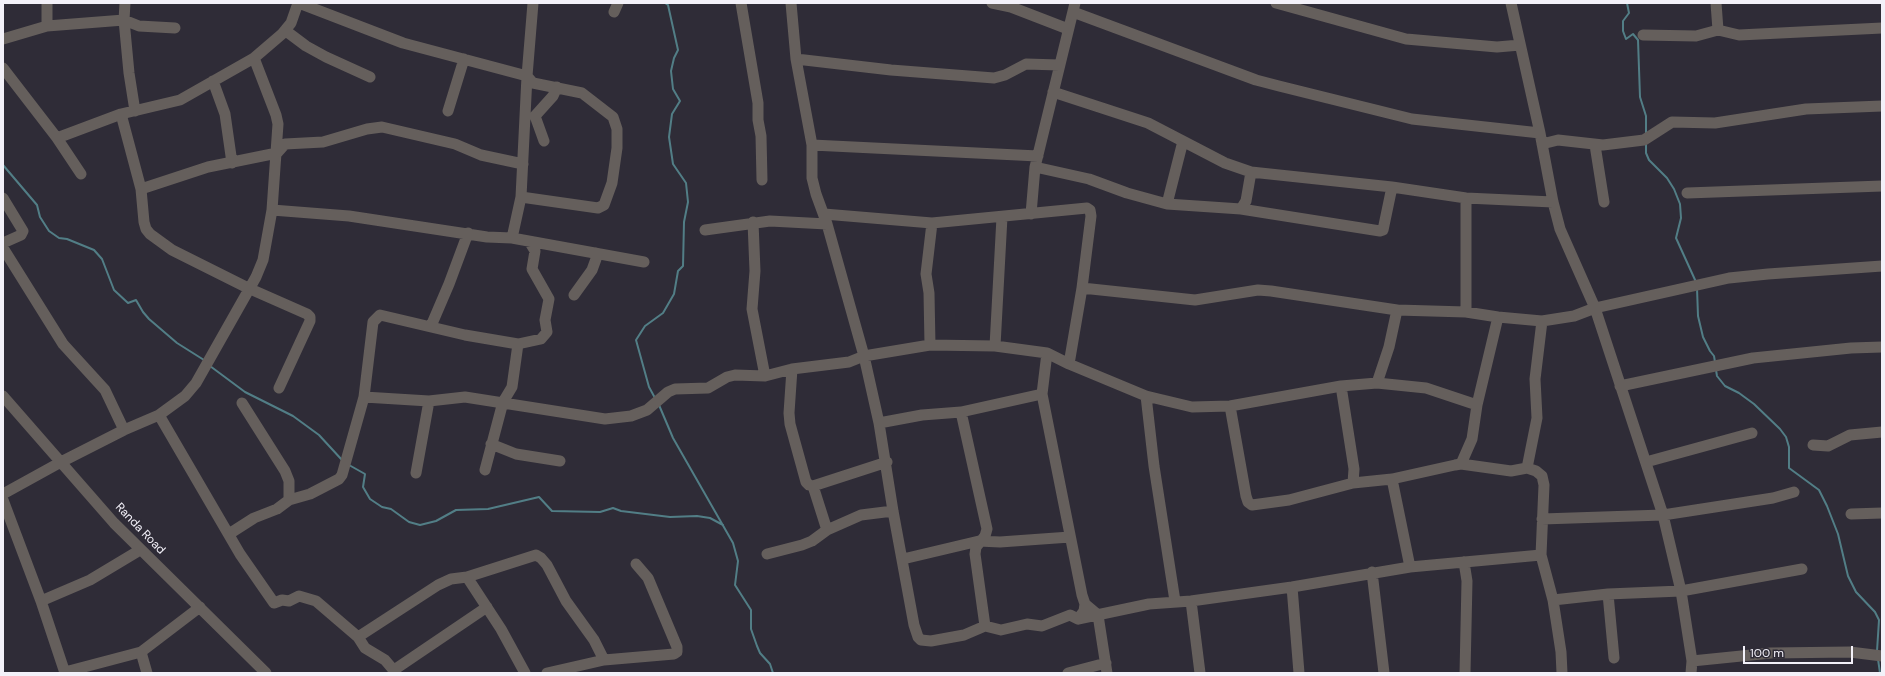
<!DOCTYPE html>
<html>
<head>
<meta charset="utf-8">
<style>
	body { margin:0 }
	#map { position:relative; width:1885px; height:676px; overflow:hidden; background:#2f2c37; font-family:"DM Sans",sans-serif }
	canvas { display:block }
	.frame { position:absolute; inset:0; border:4px solid #f3f1f9; pointer-events:none }
	.scale { position:absolute; left:1743px; top:646px; width:110px; height:18px; box-sizing:border-box; border:2px solid #f3f1f9; border-top:0; padding-left:5px; font-size:12px; line-height:14px; white-space:nowrap; color:#f3f1f9; -webkit-text-stroke:3px #2f2c37; paint-order:stroke }
</style>
</head>
<body>
<div id="map">
<canvas width="1885" height="676"></canvas>
<div class="frame"></div>
<div class="scale">100 m</div>
</div>
<script>
const ctx = document.querySelector('canvas').getContext('2d');
ctx.lineJoin = 'round';
function shape(rows) {
  const path = new Path2D();
  for (const r of rows) {
    path.moveTo(r[0], r[1]);
    for (let i = 2; i < r.length; i += 2) path.lineTo(r[i], r[i + 1]);
  }
  return path;
}
function trace(path, color, width, dash) {
  ctx.strokeStyle = color;
  ctx.lineWidth = width;
  ctx.lineCap = dash ? 'butt' : 'round';
  ctx.setLineDash(dash || []);
  ctx.stroke(path);
}
function drawText(font, color, halo, rows, align = 'center') {
  ctx.font = font + ' "DM Sans",sans-serif';
  ctx.lineWidth = 3;
  ctx.setLineDash([]);
  ctx.textBaseline = 'middle';
  ctx.strokeStyle = halo;
  ctx.fillStyle = color;
  for (const [text, x, y, turn = 0] of rows) {
    ctx.save();
    ctx.translate(x, y);
    ctx.rotate((+turn || 0) * Math.PI / 180);
    ctx.textAlign = isNaN(turn) ? turn : align;
    if (halo) ctx.strokeText(text, 0, 0);
    ctx.fillText(text, 0, 0);
    ctx.restore();
  }
}
trace(shape([
	[1627,3,1629,13,1623,21,1623,31,1626,39,1633,34,1638,40,1640,97,1646,116,1646,135],
	[1646,143,1646,153,1649,160,1667,178,1674,189,1680,204,1681,218,1676,238,1696,282],
	[3,165,37,205,40,217,49,231,59,238,67,239,94,250,102,259,114,290,128,303,136,300,143,312,149,319,177,343,204,360],
	[1697,288,1698,316,1703,337,1710,351,1714,356,1715,362],
	[210,366,245,392,293,416,319,435,342,460],
	[1716,370,1717,376,1725,386,1739,393,1754,404,1780,429,1786,437,1789,447,1789,468,1819,490,1827,506,1838,534,1848,576,1856,592,1875,612,1879,620,1877,651],
	[655,398,649,387,636,340,645,326,663,313,674,294,678,271,683,266,684,222,688,202,686,183,673,164,669,137,672,114,680,101,673,89,671,71,674,58,678,50,668,5,665,3],
	[659,405,673,438,733,543,738,561,735,585,751,610,751,629,757,646,760,653,770,664,773,673],
	[349,465,365,474,363,487,370,499,382,507,391,509,409,522,420,525,436,521,456,510,488,509,539,497,552,511,600,512,613,508,621,511,670,517,697,516,710,518,723,525],
	[1878,659,1880,673]
]), '#527e86', 2);
trace(shape([
	[125,3,124,20,129,73,135,111],
	[299,3,403,43,527,76,533,83,582,93,613,117,617,129,617,148,612,183,604,205,598,208,521,197],
	[741,3,758,103,758,120,761,136,762,180],
	[791,3,796,59,812,145,812,178,816,194,827,224,864,356,879,423,893,511,914,625,918,637,921,640,931,641,964,635,985,626,1001,630,1027,624,1042,626,1070,615,1078,619,1084,611,1085,604],
	[992,3,1011,7,1068,29],
	[1276,3,1406,39,1497,47,1520,45],
	[1511,3,1540,133,1553,202,1560,229,1595,308,1663,515,1681,591,1692,661,1691,673],
	[1716,3,1718,30],
	[614,12,618,3],
	[1073,12,1256,80,1279,86,1412,119,1540,133],
	[47,26,47,3],
	[286,31,306,46,326,57,370,77],
	[1643,35,1696,36,1718,30,1739,35,1882,28],
	[3,39,47,26,124,20,139,26,175,28],
	[796,59,891,70,994,78,1005,75,1026,64,1059,65],
	[3,68,57,138,81,174],
	[213,81,225,114,232,163],
	[1053,92,1148,123,1225,163,1251,172,1392,187,1466,198,1553,202],
	[448,111,464,59],
	[121,114,141,189,144,222,146,229,150,234,172,250,248,288,307,314,310,317,310,321,279,388],
	[57,138,121,114,180,100,254,58,282,34,291,23,298,3],
	[544,141,535,116,553,96,557,87],
	[1542,144,1558,140,1603,145,1644,140,1672,122,1715,123,1806,109,1882,106],
	[812,145,1038,156],
	[1595,145,1604,202],
	[1035,167,1089,179,1127,193,1167,204,1241,209,1380,231,1383,230,1392,187],
	[141,189,208,167,277,153,285,144,323,142,367,129,382,127,455,144,481,155,523,164],
	[1687,193,1882,186],
	[3,198,23,231,21,235,3,243],
	[1167,204,1183,141],
	[1241,209,1246,201,1251,172],
	[272,210,349,216,487,237,512,238,644,262],
	[824,214,932,223,1087,208,1090,210,1091,216,1082,288,1069,364],
	[1031,214,1035,167,1075,3],
	[753,222,755,271,752,309,765,376],
	[705,230,770,221,827,224],
	[512,238,521,197,527,76,533,3],
	[3,248,63,344,105,390,124,430],
	[1082,288,1195,300,1258,290,1271,291,1397,310,1466,312,1498,317,1542,321,1574,316,1595,308,1729,278,1768,274,1882,266],
	[574,295,592,270,596,259,596,253],
	[1466,312,1466,198],
	[1542,321,1535,379,1537,418,1527,468,1536,471,1542,476,1544,485,1541,555,1553,600,1561,652,1562,673],
	[431,326,449,284,468,233],
	[518,344,541,339,547,332,545,320,549,299,532,269,535,251,529,241],
	[930,345,929,293,926,274,932,223],
	[995,346,1002,217],
	[1047,353,1042,394,1082,595,1085,604,1098,615,1107,673],
	[792,369,789,413,790,424,806,482,809,485,813,486,887,462],
	[1377,383,1389,347,1397,310],
	[1341,386,1354,469,1353,483],
	[1620,386,1753,358,1851,348,1882,347],
	[3,396,114,523,266,673],
	[1146,396,1154,466,1175,601],
	[364,397,429,401,465,397,605,419,631,416,647,410,668,392,675,389,708,388,727,377,735,375,765,376,792,369,849,362,864,356,930,345,995,346,1047,353,1069,364,1146,396,1192,407,1230,406,1341,386,1377,383,1426,388,1477,405],
	[242,403,285,471,289,481,289,500],
	[1230,406,1246,496,1248,502,1252,505,1289,500,1353,483,1392,479,1455,465,1461,464,1511,471,1527,468],
	[159,415,240,554,274,603,282,600,289,601,299,596,316,601,358,637],
	[879,423,922,415,961,412],
	[491,444,516,454,560,461],
	[1813,445,1828,446,1850,435,1882,432],
	[1646,462,1752,433],
	[1461,464,1472,439,1477,405,1498,317],
	[416,473,429,401],
	[1392,479,1410,567],
	[813,486,827,530],
	[3,494,61,462,124,430,159,415,185,396,196,383,256,277,263,260,272,210,278,124,276,115,254,58],
	[3,500,41,601,65,673],
	[1851,514,1882,513],
	[1542,519,1663,515,1773,498,1794,492],
	[229,534,254,518,277,509,289,500,310,494,339,479,342,475,364,397,373,322,380,315,465,335,518,344,512,387,503,402,485,470],
	[767,554,802,545,812,541,827,530,861,515,893,511],
	[903,559,979,541,1000,542,1070,537],
	[1464,562,1467,581,1465,673],
	[1372,572,1384,673],
	[467,577,501,629,525,673],
	[1292,587,1299,673],
	[1608,594,1614,658],
	[1553,600,1608,594,1681,591,1802,569],
	[41,601,90,580,140,550],
	[1191,601,1200,673],
	[1078,619,1149,604,1191,601,1292,587,1410,567,1541,555],
	[985,626,975,554,976,547,985,536,987,529,961,412,1042,394],
	[141,652,147,673],
	[1692,661,1771,653,1850,652,1882,656],
	[394,670,487,607],
	[65,672,141,652,200,607],
	[396,673,385,660,365,648,358,637,438,585,451,579,467,577,536,555,541,558,547,565,566,601,594,640,604,660],
	[547,673,604,660,674,654,677,652,677,647,648,578,636,564],
	[1068,673,1106,663]
]), '#655f5c', 11);
drawText('12px', '#f3f1f9', '#2f2c37', [
	["Randa Road",140,529,46]
]);
</script>
</body>
</html>
